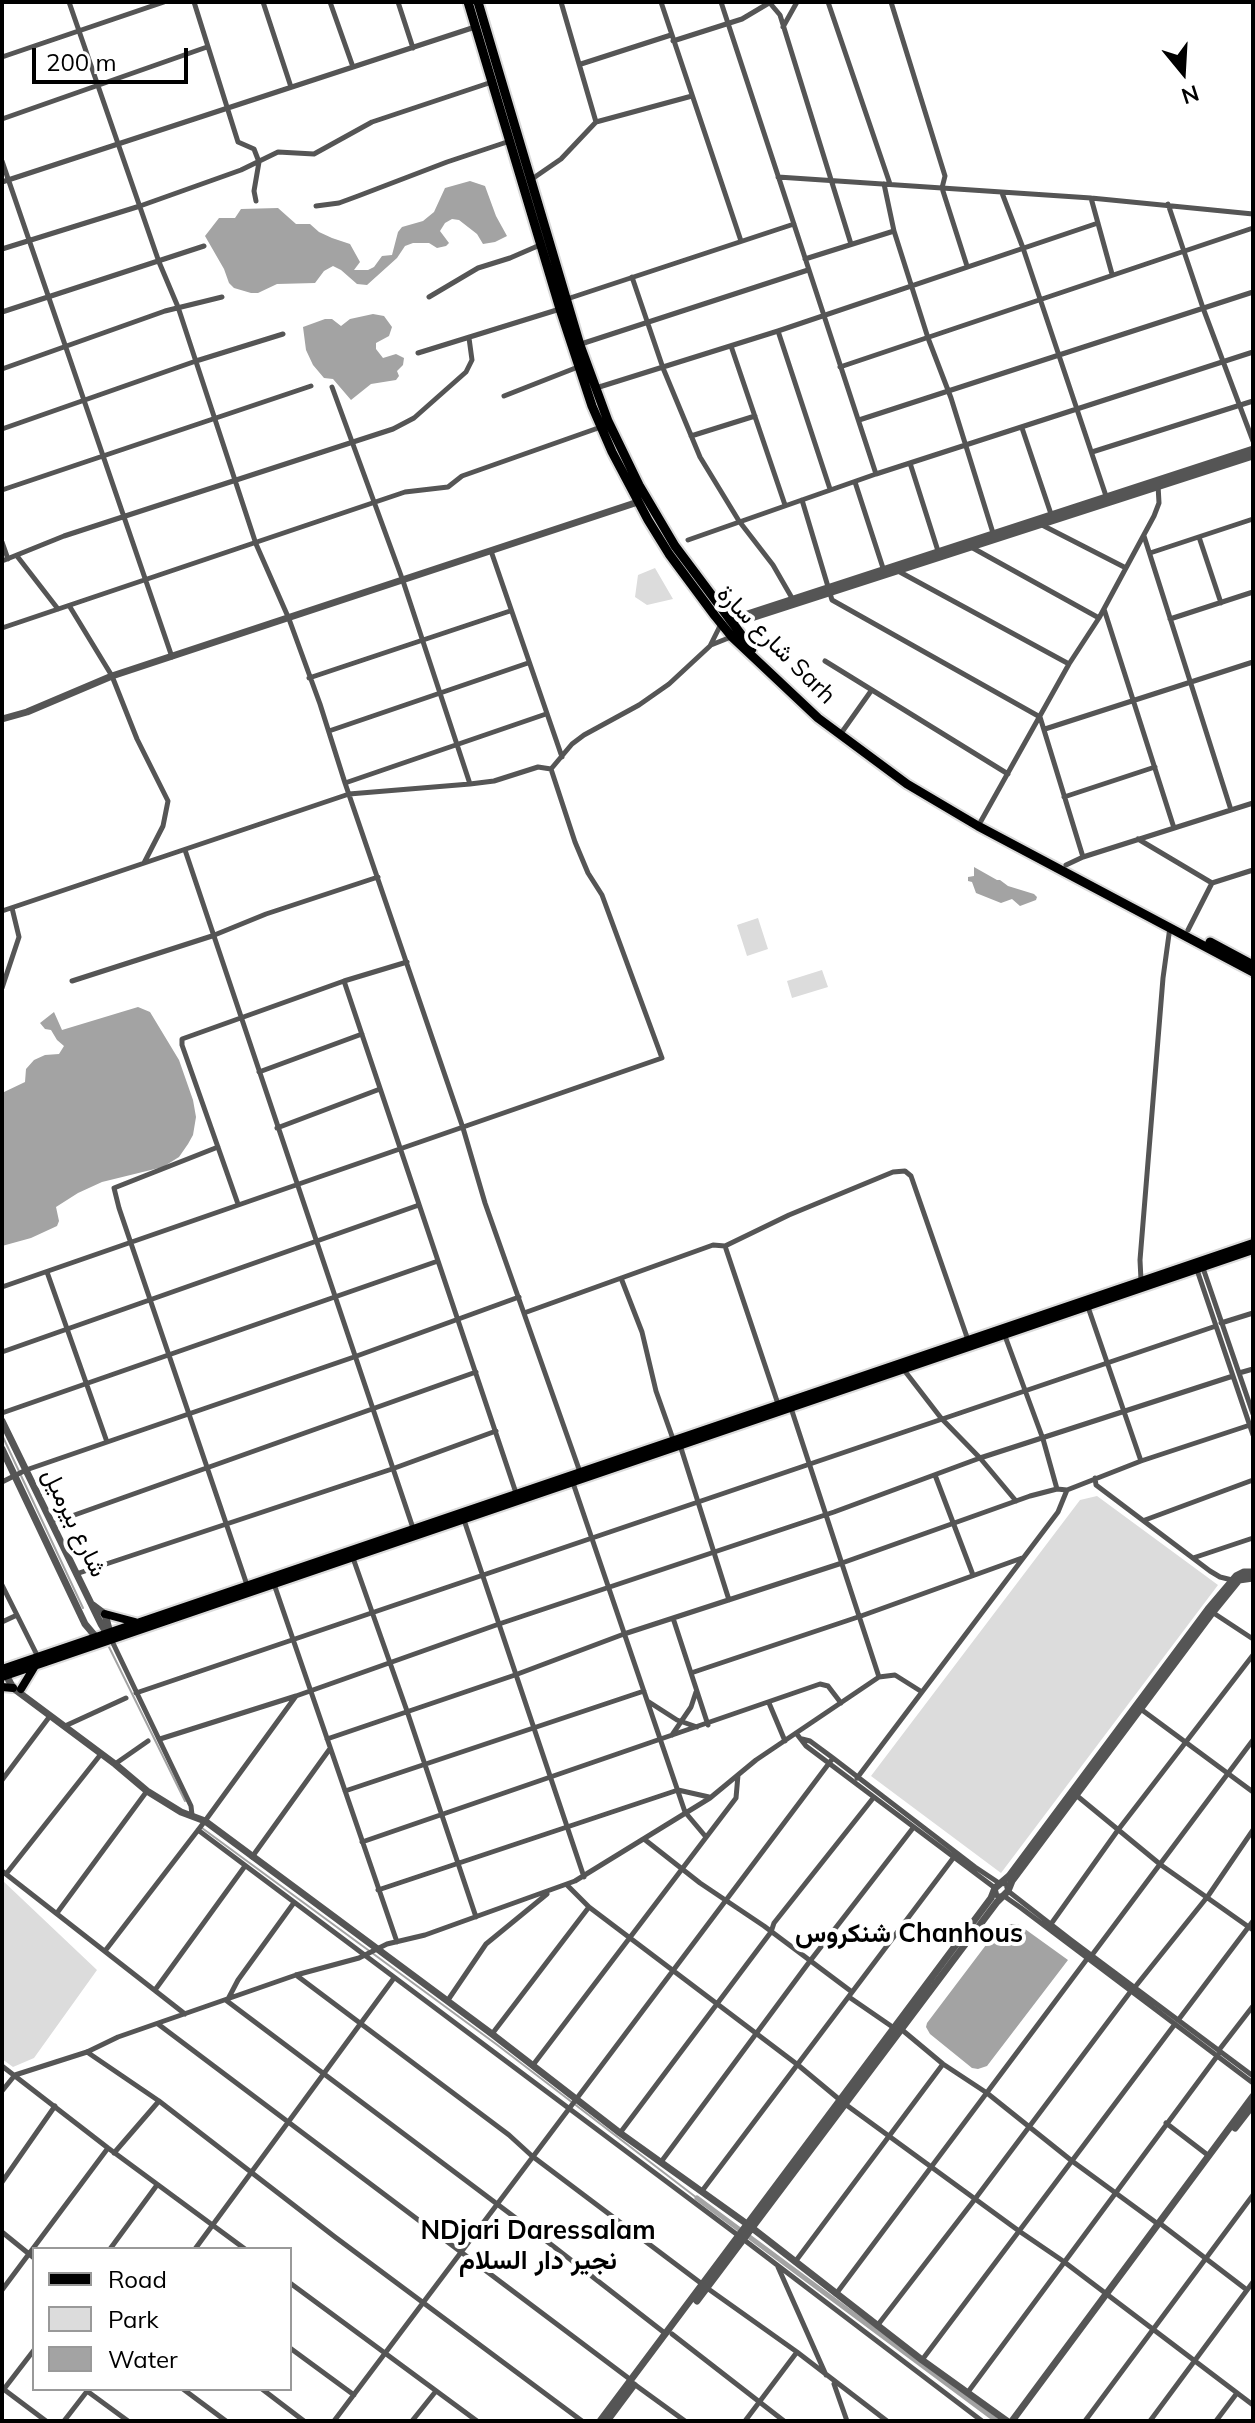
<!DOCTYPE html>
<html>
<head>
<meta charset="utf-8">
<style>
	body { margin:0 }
	#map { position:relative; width:1255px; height:2423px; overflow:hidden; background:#fff; font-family:Mulish,sans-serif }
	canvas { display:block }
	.frame { position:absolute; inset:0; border:4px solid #000; pointer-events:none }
	.legend { position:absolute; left:32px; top:2247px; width:260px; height:144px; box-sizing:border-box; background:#fff; border:2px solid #999; margin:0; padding:10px 14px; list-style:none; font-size:24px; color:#000 }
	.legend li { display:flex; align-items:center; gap:16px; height:40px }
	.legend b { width:40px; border:2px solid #999 }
	.north { position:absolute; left:1143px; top:32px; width:80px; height:80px; -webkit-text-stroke:6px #fff; paint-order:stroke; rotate:162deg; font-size:22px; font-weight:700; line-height:32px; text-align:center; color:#000 }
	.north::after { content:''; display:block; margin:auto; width:28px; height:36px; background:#000; clip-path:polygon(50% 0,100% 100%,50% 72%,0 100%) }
	.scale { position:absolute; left:32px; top:48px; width:156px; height:36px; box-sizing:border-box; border:4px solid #000; border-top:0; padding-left:10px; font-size:24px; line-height:28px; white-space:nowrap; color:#000; -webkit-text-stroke:6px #fff; paint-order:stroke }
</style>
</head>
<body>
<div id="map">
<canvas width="1255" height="2423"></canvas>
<div class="frame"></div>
<ul class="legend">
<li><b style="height:10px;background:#000"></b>Road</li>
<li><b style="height:22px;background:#dcdcdc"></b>Park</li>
<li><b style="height:22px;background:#a3a3a3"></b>Water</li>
</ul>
<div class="north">N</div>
<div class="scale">200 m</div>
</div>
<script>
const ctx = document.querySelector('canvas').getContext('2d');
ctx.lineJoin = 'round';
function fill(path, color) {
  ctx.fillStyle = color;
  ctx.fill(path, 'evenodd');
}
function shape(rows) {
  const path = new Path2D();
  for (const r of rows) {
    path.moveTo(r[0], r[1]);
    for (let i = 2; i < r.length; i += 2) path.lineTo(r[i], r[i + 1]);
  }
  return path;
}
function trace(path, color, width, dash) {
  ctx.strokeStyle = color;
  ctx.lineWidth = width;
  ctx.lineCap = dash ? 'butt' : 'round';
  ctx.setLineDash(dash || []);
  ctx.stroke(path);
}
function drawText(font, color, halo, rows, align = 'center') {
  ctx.font = font + ' Mulish,Vazirmatn,sans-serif';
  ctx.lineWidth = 8;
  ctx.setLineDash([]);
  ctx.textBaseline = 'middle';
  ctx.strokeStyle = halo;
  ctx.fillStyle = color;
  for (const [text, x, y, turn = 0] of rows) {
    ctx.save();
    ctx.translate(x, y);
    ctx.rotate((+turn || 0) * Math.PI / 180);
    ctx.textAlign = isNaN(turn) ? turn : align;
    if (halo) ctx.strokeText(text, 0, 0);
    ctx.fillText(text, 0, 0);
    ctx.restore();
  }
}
fill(shape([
	[655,568,673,599,647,605,635,597,638,575],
	[758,918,768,949,747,956,737,925],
	[822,970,828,987,792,998,787,981],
	[1097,1496,1218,1585,1001,1873,871,1776,1080,1500],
	[2,1880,97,1970,34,2058,13,2067,2,2059]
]), '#dcdcdc');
fill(shape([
	[470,181,485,186,496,216,507,236,495,242,483,244,477,234,459,220,452,219,445,223,440,231,449,243,446,246,437,248,429,243,413,243,405,246,397,258,367,285,357,284,341,270,333,266,324,271,315,283,277,284,258,293,251,293,234,288,229,283,224,269,205,236,219,218,235,218,241,209,278,208,296,224,310,224,319,232,332,238,350,244,360,262,354,270,368,270,374,267,382,256,392,255,398,232,402,227,423,221,434,212,445,188],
	[373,314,384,316,392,327,389,336,376,343,376,349,383,358,396,354,404,358,403,365,397,371,399,376,396,380,371,384,351,400,333,379,324,378,313,365,306,350,303,327,325,319,332,319,341,326,350,319],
	[974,867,997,880,1000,880,1008,886,1034,894,1037,897,1036,900,1020,906,1012,899,1001,903,976,893,972,882,968,881,968,877,974,876],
	[138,1007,150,1012,179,1060,193,1100,196,1117,193,1135,188,1144,179,1157,163,1167,102,1182,78,1193,56,1207,59,1221,57,1226,31,1238,2,1246,2,1093,25,1082,26,1069,34,1060,45,1055,59,1054,64,1046,57,1040,51,1030,45,1029,40,1023,54,1012,62,1030],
	[1008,1924,1018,1924,1068,1960,987,2066,978,2069,972,2068,930,2034,926,2027,927,2023,995,1933]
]), '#a3a3a3');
trace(shape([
	[2,1435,83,1608],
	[108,1645,185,1801],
	[202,1828,496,2044,697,2198]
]), '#a3a3a3', 2);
trace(shape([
	[697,2198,997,2421]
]), '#a3a3a3', 5);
const primary = shape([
	[105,1614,135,1622],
	[2,1669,1253,1243],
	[2,1677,1253,1250],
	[2,1687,13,1688],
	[21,1689,35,1666]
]);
const trunk = shape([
	[468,2,560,309,592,406,612,452,648,520,669,554,715,616,732,637,818,718,907,784,978,826,1253,972],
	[478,2,580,345,608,421,639,485,675,546,752,649],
	[1210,942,1253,965]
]);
trace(primary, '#dbdbdb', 12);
trace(trunk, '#dbdbdb', 13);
trace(shape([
	[69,2,159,262,178,307,256,544,289,619,320,704,345,783,463,1128,485,1203,580,1472],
	[194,2,238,142,254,149,259,162,254,191,256,201],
	[263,2,291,87],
	[330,2,353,67],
	[398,2,413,48],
	[561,2,596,122],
	[661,2,741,241],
	[721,2,876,474],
	[769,2,780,15,851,244],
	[828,2,890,184],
	[891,2,945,176,942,188,967,266],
	[783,27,797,2],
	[673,41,742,19,769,3],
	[2,57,164,2],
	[581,64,671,35],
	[2,119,207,47],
	[2,161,172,657],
	[778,177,1091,198,1253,214],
	[532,179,561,159,596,122,692,96],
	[2,182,475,27],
	[884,184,894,231,928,338,951,398,993,533],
	[1002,193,1023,248,1106,496],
	[1091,198,1112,274],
	[1168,204,1203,308,1253,441],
	[316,206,339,203,358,196,447,162,510,141],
	[2,249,140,206,241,170,278,152,314,154,372,122,492,82],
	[805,259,894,231],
	[632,277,663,368,700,457,739,521,773,565,792,598],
	[429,297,478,268,510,258,540,245],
	[567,299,794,224],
	[2,312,204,246],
	[778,331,830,489],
	[581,344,808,270],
	[731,346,785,505],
	[418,353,560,309],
	[840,367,1253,228],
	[2,369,165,311,222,297],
	[332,387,403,581,470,784],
	[596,388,778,331,1098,223],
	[504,396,578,367],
	[859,420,1253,292],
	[1022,428,1051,514],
	[2,429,196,361,283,334],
	[691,436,755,416],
	[1092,452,1253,401],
	[910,463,938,551],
	[855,482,883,568],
	[2,490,311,386],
	[802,500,832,600,1040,717,1083,857],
	[1042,525,1126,568],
	[1144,536,1231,810],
	[1199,537,1221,603],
	[688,540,876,474,1253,352],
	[2,542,8,559],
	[971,547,1099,618],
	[491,551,562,757],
	[1150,553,1253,519],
	[17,556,58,609],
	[2,561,64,536,393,429,414,418,466,372,472,360,469,338],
	[898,571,1069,664],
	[70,607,112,676,137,739,168,801,163,826,144,863],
	[1104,609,1174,828],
	[1170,619,1253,592],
	[2,628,405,492,448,487,462,476,601,427],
	[711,645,731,637],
	[825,661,1008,774],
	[309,678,510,611],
	[1045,729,1253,662],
	[329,731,528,663],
	[842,732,871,691],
	[345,783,546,714],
	[1064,797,1155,767],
	[981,821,1069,664,1099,618,1154,516,1159,503,1158,485],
	[1138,839,1212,883],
	[185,850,413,1528],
	[1066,865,1083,857,1253,803],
	[2,911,349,794,470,784,494,781,538,767,551,769,572,744,584,735,639,705,669,684,710,646,721,624],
	[1188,930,1212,883,1253,870],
	[72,981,212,936,266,914,378,877],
	[344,981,516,1493],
	[2,988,19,937,12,908],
	[259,1072,362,1034],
	[277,1128,380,1089],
	[218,1147,114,1188,119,1208,247,1585],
	[238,1204,182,1045,182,1039,344,981,407,962],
	[725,1246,778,1404],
	[1196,1267,1253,1435],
	[1203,1268,1253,1414],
	[47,1272,107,1442],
	[621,1278,642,1332,656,1391,673,1439],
	[1141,1280,1140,1260,1163,978,1170,927],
	[2,1287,662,1058,602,895,588,873,575,842,551,769],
	[1088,1307,1141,1461],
	[524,1313,713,1245,725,1246,789,1215,893,1172,905,1171,911,1176,968,1340],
	[1221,1323,1253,1313],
	[1005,1336,1043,1439,1057,1489],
	[2,1352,419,1205],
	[904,1370,941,1418,980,1458,1016,1501],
	[1239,1373,1253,1369],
	[791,1408,879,1677],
	[2,1413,438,1261],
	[680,1445,729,1600],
	[935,1475,973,1575],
	[1095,1478,1096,1485,1210,1571,1220,1577,1232,1580],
	[572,1480,685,1812,706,1837],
	[2,1482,26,1470,354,1357,519,1297],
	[464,1520,584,1877],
	[1145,1520,1253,1480],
	[52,1523,476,1372],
	[353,1558,407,1711,476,1917],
	[1193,1558,1253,1538],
	[76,1574,392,1469,496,1431],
	[274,1584,397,1942],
	[2,1585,38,1657],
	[1212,1612,1253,1639],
	[673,1618,708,1725],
	[2,1622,17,1615],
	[111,1639,191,1806,192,1815],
	[691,1673,861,1616,1022,1558],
	[136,1693,1216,1326],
	[649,1702,677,1720,697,1727],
	[769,1703,785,1741],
	[1138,1707,1253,1792],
	[65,1726,126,1698],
	[796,1733,806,1746,995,1888,997,1896,1004,1896,1021,1908,1253,2083],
	[672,1735,691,1707,696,1692],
	[160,1739,296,1696],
	[327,1739,515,1675,624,1634,842,1563,1030,1496,1057,1489,1067,1490],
	[802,1739,810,1741,833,1758,975,1867,999,1883,1006,1884,1008,1891,1071,1940,1253,2076],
	[115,1764,148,1741],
	[857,1778,1058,1512,1067,1490,1141,1461,1253,1424],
	[2,1780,50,1716],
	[345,1791,644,1691],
	[1076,1795,1161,1865,1253,1930],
	[198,1830,739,2236,982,2421],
	[644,1839,700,1883,764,1926,852,1992],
	[362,1842,820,1684,828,1686,841,1703],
	[252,1857,329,1750],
	[2,1871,185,2014],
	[6,1874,101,1754],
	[567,1885,589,1907,798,2065,840,2100],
	[378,1890,678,1790,709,1797],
	[293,1904,238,1980,227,2001,553,2246,666,2334],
	[57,1913,147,1791],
	[1051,1924,1118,1830,1253,1655],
	[105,1951,205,1821,296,1696,499,1624,834,1512,980,1458,1233,1376],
	[1092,1955,1253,1740],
	[296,1975,509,2135,532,2156,702,2284],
	[1135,1987,1208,1896,1253,1830],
	[155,1990,245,1866],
	[849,1997,894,2028],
	[448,2000,486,1944,547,1894],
	[1179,2019,1253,1921],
	[158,2024,631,2380],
	[901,2029,943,2064,987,2093,1072,2161,1158,2224],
	[492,2034,589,1907],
	[1219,2050,1253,2006],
	[87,2052,159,2101,335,2237,582,2421],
	[533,2065,736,1798,738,1775],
	[2,2066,108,2148,245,2249],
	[2,2091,15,2075,87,2052,118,2037,296,1975,359,1958,387,1944,425,1935,575,1881,710,1798,756,1760,879,1677,895,1675,922,1692],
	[845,2104,1019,2231,1063,2261,1253,2405],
	[1166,2123,1209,2156],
	[620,2133,771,1932,774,1923,874,1797],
	[114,2153,159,2101],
	[661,2162,810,1961,913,1828],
	[2,2182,55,2106],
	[702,2191,954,1857],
	[1162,2225,1247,2290],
	[2,2232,34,2258],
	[110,2249,157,2185],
	[195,2249,394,1978],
	[795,2262,943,2064],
	[778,2267,826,2375],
	[290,2283,477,2421],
	[707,2288,797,2352,887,2421],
	[2,2290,108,2148],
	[836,2294,1087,1959],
	[877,2326,975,2199,1131,1991],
	[672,2334,784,2421],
	[290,2348,354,2395],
	[922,2360,1175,2024],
	[634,2384,685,2421],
	[834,2384,847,2421],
	[2,2388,46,2421],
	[4,2389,34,2350],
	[183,2389,226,2421],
	[262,2389,304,2421],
	[87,2391,128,2421],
	[968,2392,1218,2055],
	[64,2421,88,2390],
	[334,2421,833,1758],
	[412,2421,436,2391],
	[745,2421,797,2352],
	[1085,2421,1253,2195],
	[1150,2421,1253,2282],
	[1216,2421,1237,2393]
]), '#555', 5);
trace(shape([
	[729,620,1253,449],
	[733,624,1253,456],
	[2,719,27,712,112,676,638,502],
	[2,1421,101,1624,110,1638],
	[2,1449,85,1624,96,1637],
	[93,1605,105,1614,111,1637],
	[5,1673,13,1688,115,1764,147,1791,181,1812,205,1821,492,2034,620,2133,747,2224,922,2360,1007,2421],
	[1235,2128,1253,2105],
	[697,2301,997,1902,1008,1891,1012,1881,1213,1612,1239,1580,1253,1578],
	[600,2421,991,1898,995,1888,1009,1876,1208,1609,1236,1576,1244,1572,1253,1572],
	[607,2421,634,2385],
	[1012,2421,1253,2096]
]), '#555', 7);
trace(primary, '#000', 8);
trace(trunk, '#000', 9);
drawText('24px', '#000', '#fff', [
	["شارع سارة Sarh",776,645,45],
	["شارع بيرميل",74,1523,64]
]);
drawText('bold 26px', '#000', '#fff', [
	["شنكروس Chanhous",909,1934],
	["NDjari Daressalam",538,2231],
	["نجير دار السلام",538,2261]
]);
</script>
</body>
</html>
